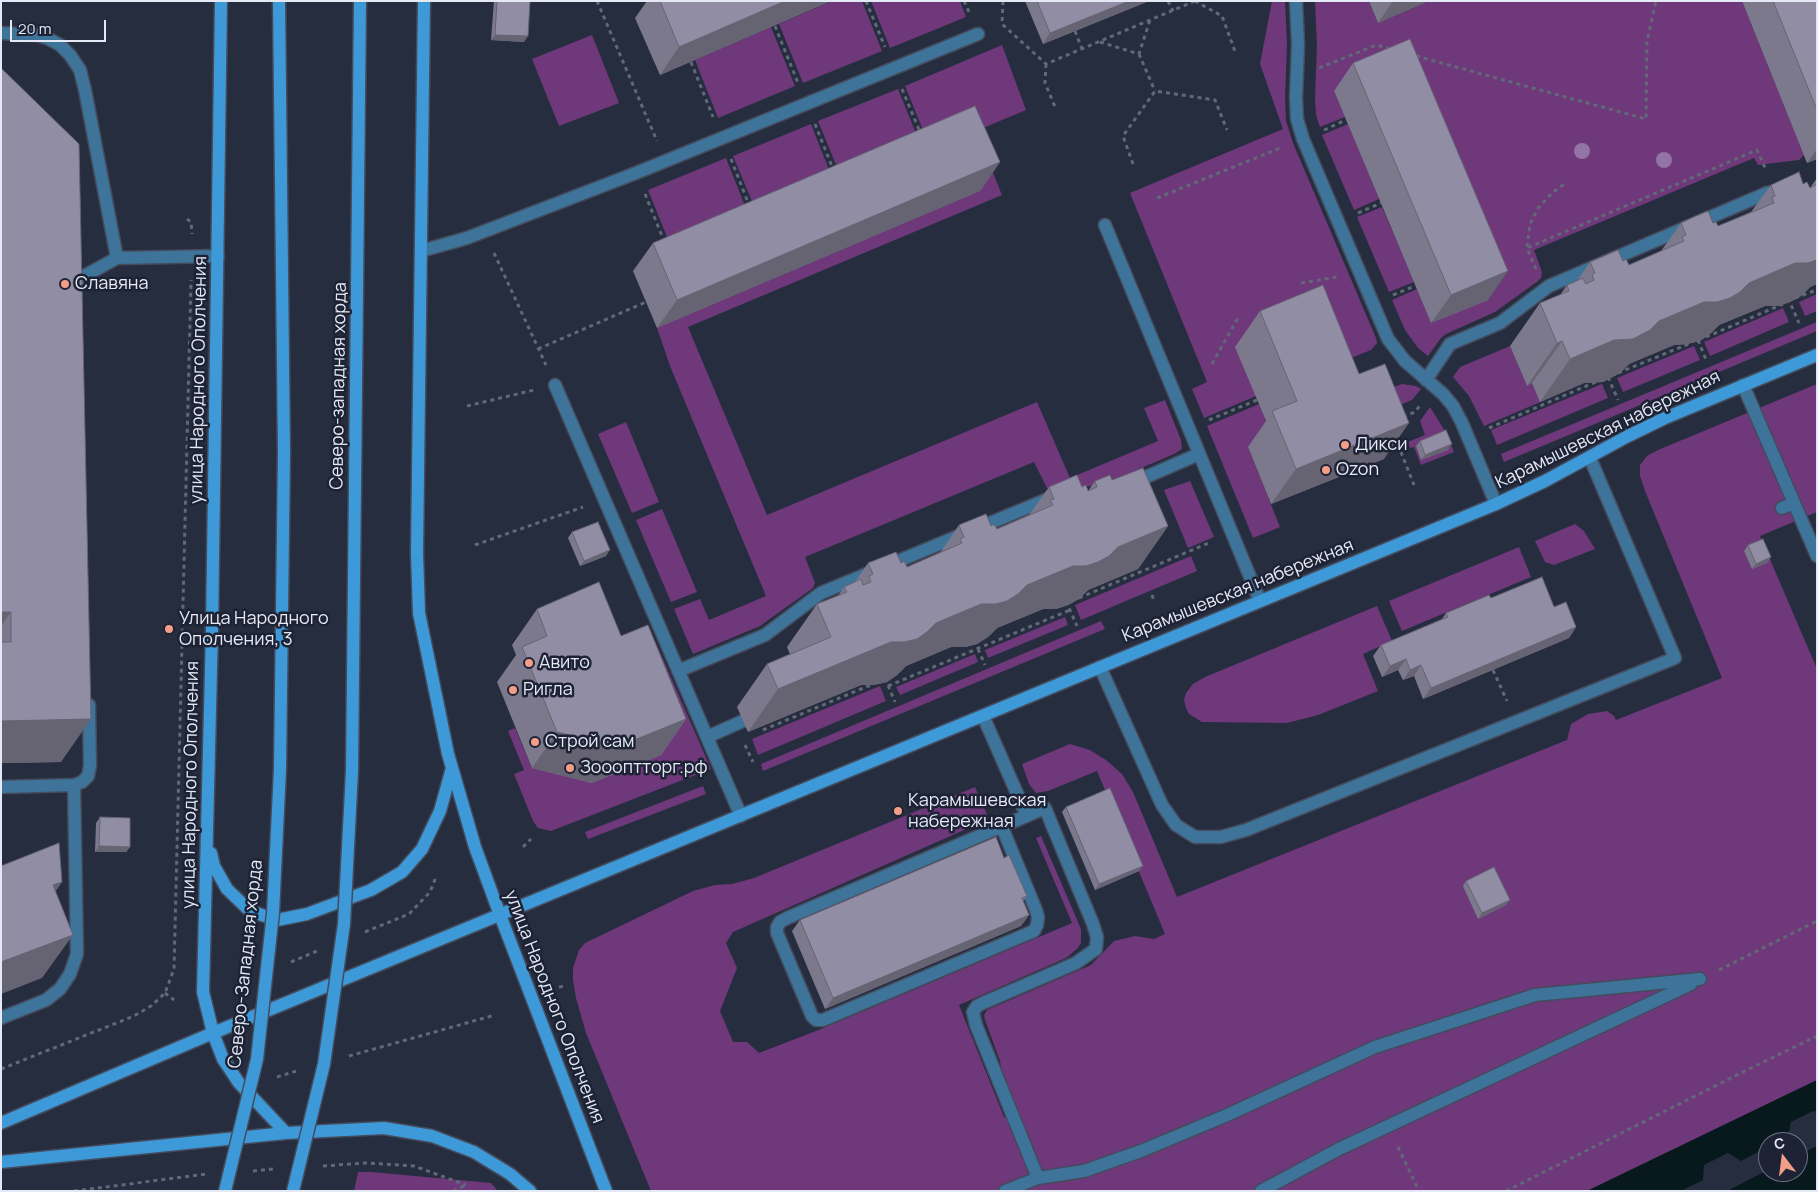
<!DOCTYPE html>
<html>
<head>
<meta charset="utf-8">
<style>
	body { margin:0 }
	#map { position:relative; width:1818px; height:1192px; overflow:hidden; background:#262d3f; font-family:Manrope,sans-serif }
	canvas { display:block }
	.frame { position:absolute; inset:0; border:2px solid #e4e9f5; pointer-events:none }
	.north { position:absolute; left:1758px; top:1132px; width:50px; height:50px; box-sizing:border-box; background:#1d2334; border:1px solid #6d7281; border-radius:50%; rotate:345deg; font-size:14px; font-weight:700; line-height:20px; text-align:center; color:#e4e9f5 }
	.north::after { content:''; display:block; margin:auto; width:18px; height:22px; background:#f49e87; clip-path:polygon(50% 0,100% 100%,50% 72%,0 100%) }
	.scale { position:absolute; left:10px; top:20px; width:96px; height:22px; box-sizing:border-box; border:2px solid #e4e9f5; border-top:0; padding-left:6px; font-size:15px; line-height:18px; white-space:nowrap; color:#e4e9f5; -webkit-text-stroke:4px #1d2334; paint-order:stroke }
</style>
</head>
<body>
<div id="map">
<canvas width="1818" height="1192"></canvas>
<div class="frame"></div>
<div class="north">С</div>
<div class="scale">20 m</div>
</div>
<script>
const ctx = document.querySelector('canvas').getContext('2d');
ctx.lineJoin = 'round';
function fill(path, color) {
  ctx.fillStyle = color;
  ctx.fill(path, 'evenodd');
}
function shape(rows) {
  const path = new Path2D();
  for (const r of rows) {
    path.moveTo(r[0], r[1]);
    for (let i = 2; i < r.length; i += 2) path.lineTo(r[i], r[i + 1]);
  }
  return path;
}
function trace(path, color, width, dash) {
  ctx.strokeStyle = color;
  ctx.lineWidth = width;
  ctx.lineCap = dash ? 'butt' : 'round';
  ctx.setLineDash(dash || []);
  ctx.stroke(path);
}
function drawText(font, color, halo, rows, align = 'center') {
  ctx.font = font + ' Manrope,sans-serif';
  ctx.lineWidth = 5;
  ctx.setLineDash([]);
  ctx.textBaseline = 'middle';
  ctx.strokeStyle = halo;
  ctx.fillStyle = color;
  for (const [text, x, y, turn = 0] of rows) {
    ctx.save();
    ctx.translate(x, y);
    ctx.rotate((+turn || 0) * Math.PI / 180);
    ctx.textAlign = isNaN(turn) ? turn : align;
    if (halo) ctx.strokeText(text, 0, 0);
    ctx.fillText(text, 0, 0);
    ctx.restore();
  }
}
fill(shape([
	[832,1,862,1,882,51,803,83,779,24],
	[871,1,960,1,966,17,890,48],
	[1272,1,1285,1,1287,45,1285,98,1286,121,1293,143,1376,338,1377,343,1371,350,1318,371,1236,347,1256,396,1204,418,1192,389,1207,382,1130,193,1283,129,1260,64],
	[1315,1,1369,1,1378,23,1430,1,1742,1,1804,155,1799,160,1758,165,1754,158,1534,250,1542,272,1541,278,1538,281,1495,312,1446,334,1441,338,1428,356,1418,348,1405,330,1392,300,1417,289,1431,323,1488,299,1334,91,1345,117,1320,127,1316,115,1315,98,1317,45],
	[771,27,795,86,718,118,695,60],
	[592,35,619,103,559,126,532,59],
	[1002,45,1026,110,976,131,1002,195,688,327,767,515,1037,402,1070,478,1158,441,1144,408,1165,400,1181,440,1182,449,1174,454,1106,483,1092,486,1047,488,1034,462,805,557,815,583,813,588,760,626,693,654,674,609,700,599,709,620,766,596,670,366,657,328,980,191,929,145,905,86],
	[898,89,922,148,843,182,818,121],
	[811,124,835,185,759,218,733,156],
	[1348,124,1379,199,1354,210,1322,135],
	[726,158,751,221,674,254,648,190],
	[1382,207,1414,282,1389,292,1357,217],
	[1817,294,1817,311,1805,316,1799,302],
	[1783,308,1789,322,1710,356,1704,342],
	[1817,322,1817,331,1504,462,1501,454],
	[1510,346,1527,386,1532,383,1545,400,1484,426,1469,396,1453,377,1460,367],
	[1694,346,1700,360,1623,392,1617,378],
	[1402,384,1416,386,1421,389,1412,400,1367,418,1360,399],
	[1602,384,1608,398,1497,445,1491,430],
	[1817,384,1817,512,1760,536,1817,669,1817,1080,1587,1191,651,1191,586,1033,576,998,573,980,573,968,579,950,585,943,693,891,715,885,732,884,754,878,975,787,989,819,733,932,726,943,737,968,720,1011,733,1042,747,1042,759,1053,821,1029,1072,923,1036,838,1041,836,1081,929,1081,943,1077,949,1066,958,959,1005,1004,1117,1017,1113,1003,1080,1000,1061,985,1020,984,1015,987,1010,1091,965,1114,941,1135,936,1154,939,1165,934,1097,771,1048,791,1036,793,1029,784,1022,764,1070,744,1090,750,1106,760,1122,774,1133,792,1177,897,1567,740,1571,724,1588,714,1607,711,1614,716,1616,720,1722,678,1645,491,1640,476,1640,465,1647,456,1658,450],
	[1259,404,1272,437,1248,447,1280,527,1253,538,1207,426],
	[1430,407,1445,431,1454,452,1421,465,1414,447,1410,448,1408,442,1425,435,1420,421],
	[626,422,659,502,632,513,598,434],
	[1190,481,1214,537,1188,548,1164,490],
	[662,509,697,592,671,602,636,520],
	[1575,524,1584,531,1595,549,1554,565,1545,562,1535,541],
	[1519,547,1531,577,1402,631,1389,601],
	[1191,556,1197,571,1081,620,1075,605],
	[1377,606,1392,641,1363,654,1378,691,1318,715,1287,723,1202,722,1189,714,1186,708,1184,700,1186,693,1193,684,1205,677],
	[1065,617,1068,625,988,658,985,650],
	[1101,621,1105,629,763,771,761,764],
	[655,641,711,769,551,831,538,828,533,821,514,774,524,770,508,731,515,728,532,768,594,666],
	[975,654,978,662,900,695,896,687],
	[880,686,886,701,758,755,752,739],
	[703,786,706,794,588,839,585,832],
	[358,1172,371,1172,491,1183,498,1191,354,1191]
]), '#6e387b');
fill(shape([
	[1817,1080,1817,1112,1813,1111,1791,1122,1788,1137,1779,1142,1768,1142,1768,1147,1741,1161,1728,1153,1704,1165,1703,1180,1681,1191,1587,1191],
	[1817,1146,1817,1191,1727,1191,1768,1170,1768,1172,1798,1172,1798,1155]
]), '#07191d');
const lane = shape([
	[1296,1,1298,45,1296,98,1297,119,1303,139,1388,339,1405,361,1443,394,1453,406,1462,423,1496,504],
	[1,33,37,35,47,38,60,45,70,55,80,70,85,90,117,258],
	[1105,225,1260,601],
	[421,251,467,238,636,173,978,34],
	[77,280,117,258,218,256],
	[1426,380,1450,344,1500,323,1549,286,1767,193,1779,191],
	[555,385,741,816],
	[1743,385,1817,556],
	[1132,483,1199,454],
	[1782,508,1794,503],
	[1100,667,1162,805,1176,825,1195,837,1221,837,1246,830,1675,658,1590,458],
	[678,671,765,635,821,593,1048,499,1054,498],
	[983,716,1027,816],
	[707,737,743,721],
	[1,787,74,785,82,782,88,776,90,766,89,705],
	[1002,827,1036,910,1038,917,1037,925,1034,931,823,1020,816,1020,812,1016,777,933,777,927,780,922,787,918,1045,808,1093,924,1097,937,1096,949,1076,963,983,1003,977,1006,973,1012,976,1025,1038,1178],
	[1,1018,46,1000,60,989,70,974,77,954,74,785],
	[1005,1191,1038,1178,1084,1171,1141,1151,1225,1116,1375,1047,1535,995,1700,979],
	[1261,1191,1339,1149,1691,984]
]);
const secondary = shape([
	[221,1,212,629,203,992,213,1033,223,1059,239,1083,286,1133],
	[279,1,284,452,280,769],
	[424,1,417,553,419,613,448,754,475,847,500,915,606,1191],
	[352,771,360,1],
	[211,853,214,866,227,889,250,911,277,920,307,914,371,890,402,872,422,849,440,811,452,768],
	[1,1123,213,1033,1496,504,1545,481,1628,436,1665,418,1817,355],
	[1,1162,286,1133,384,1128,432,1136,474,1152,510,1174,530,1191]
]);
trace(lane, '#444b5c', 15);
trace(secondary, '#444b5c', 15);
trace(shape([
	[597,1,657,141],
	[866,1,885,47],
	[964,1,969,12],
	[1003,1,1002,24,1046,64,1195,1],
	[1168,1,1173,11],
	[1195,1,1222,16,1236,54],
	[775,26,798,83],
	[1075,31,1082,49],
	[1100,42,1139,54,1150,20],
	[1139,54,1155,91],
	[1416,56,1646,119,1647,41,1656,1],
	[691,62,713,117],
	[1046,64,1045,83,1056,109],
	[1319,68,1376,45,1391,49],
	[902,89,920,132],
	[815,124,833,169],
	[1324,130,1346,120],
	[731,159,749,205],
	[1133,164,1123,136,1155,91,1215,100,1227,130],
	[645,194,664,241],
	[1157,198,1283,147],
	[1358,213,1381,203],
	[187,219,191,222,192,234],
	[1527,247,1530,224,1538,208,1551,194,1567,182],
	[494,253,546,365],
	[1536,269,1527,248,1757,150,1766,170],
	[1301,283,1337,277],
	[1393,295,1415,286],
	[1788,298,1799,323],
	[1795,298,1817,290],
	[1706,337,1783,304],
	[1698,340,1707,362],
	[538,349,646,302],
	[1212,364,1239,316],
	[1618,373,1691,343],
	[1608,377,1618,400],
	[467,406,534,390],
	[1403,417,1415,412,1421,404],
	[1209,420,1257,400],
	[1489,428,1598,381],
	[1395,437,1414,485],
	[475,545,583,507],
	[1152,595,1154,601],
	[1079,598,1211,542],
	[1066,601,1077,626],
	[978,649,985,665],
	[1493,670,1507,701],
	[885,678,895,702],
	[888,686,1070,610],
	[763,730,873,684],
	[745,745,753,762],
	[523,847,531,839],
	[365,932,409,914,430,892,436,877],
	[291,962,317,951],
	[1719,970,1817,921],
	[559,987,567,986],
	[165,993,174,1000],
	[349,1056,495,1015],
	[1,1069,134,1016,151,1006,165,993,174,969,191,280],
	[277,1077,300,1070],
	[1398,1147,1419,1191],
	[323,1166,365,1163,414,1166,466,1185],
	[253,1171,274,1169],
	[74,1191,207,1174],
	[453,1191,466,1185],
	[1506,1191,1745,1071,1817,1036]
]), '#616878', 3, [4, 4]);
trace(lane, '#3e739a', 12);
trace(secondary, '#3e99d8', 12);
const secondaryBridge = shape([
	[225,1191,257,1059,273,913,280,769],
	[293,1191,324,1064,344,924,352,771]
]);
trace(secondaryBridge, '#444b5c', 15, []);
trace(secondaryBridge, '#3e99d8', 12);
ctx.fillStyle = '#9374a7';
for (const [x, y] of [
	[1582,151],
	[1664,160]
]) {
  ctx.beginPath();
  ctx.arc(x, y, 8, 0, 2 * Math.PI);
  ctx.fill();
}
fill(shape([
	[494,1,530,1,524,42,491,40],
	[647,1,831,1,660,75,635,18],
	[1025,1,1149,1,1043,44],
	[1369,1,1429,1,1378,23],
	[1742,1,1817,1,1817,159,1807,163],
	[1353,63,1488,300,1431,323,1334,91],
	[1,68,61,762,1,763],
	[1000,162,980,191,657,328,633,271,653,243],
	[1817,178,1817,284,1810,287,1801,296,1790,302,1778,306,1765,306,1719,325,1710,334,1700,341,1687,344,1674,345,1629,364,1620,373,1603,382,1584,383,1540,402,1532,383,1527,386,1510,346,1540,303,1560,295,1567,285,1577,281,1590,262,1623,261,1629,265,1661,251,1681,223,1713,223,1718,226,1751,212,1771,185,1803,184,1810,188],
	[1260,311,1384,459,1271,504,1248,447,1266,421,1235,347],
	[1420,441,1448,450,1421,460,1416,446],
	[1112,480,1168,526,1138,569,1088,590,1079,599,1068,605,1056,609,1043,609,997,628,988,637,977,644,965,647,951,647,906,666,897,675,887,682,874,685,861,685,748,732,737,707,767,664,790,654,787,647,817,604,838,596,844,587,855,582,868,563,901,563,907,567,940,553,959,525,991,526,997,529,1029,515,1049,487,1082,487,1088,491,1095,481],
	[572,532,606,556,580,566,568,538],
	[1748,545,1771,557,1767,563,1752,569,1744,551],
	[1491,598,1554,607,1576,627,1569,638,1423,699,1414,676,1403,680,1398,670,1382,677,1373,656,1381,645,1442,619,1446,613],
	[537,609,621,636,686,719,661,755,592,783,532,768,497,682,516,655,512,645],
	[1066,807,1139,871,1095,890,1062,812],
	[100,817,130,847,126,852,95,852,96,823],
	[1004,858,1027,896,1023,901,1029,915,1021,926,825,1009,792,931,800,920],
	[1466,881,1506,905,1478,919,1463,886]
]), '#7d798d');
fill(shape([
	[785,1,831,1,660,75,679,47],
	[1129,1,1149,1,1043,44,1050,33],
	[1393,1,1429,1,1378,23],
	[495,35,528,36,524,42,491,40],
	[1817,149,1817,159,1807,163],
	[1000,162,980,191,657,328,677,300],
	[1817,260,1817,284,1810,287,1801,296,1790,302,1778,306,1765,306,1719,325,1710,334,1700,341,1687,344,1674,345,1629,364,1620,373,1603,382,1584,383,1540,402,1570,359,1795,263],
	[1508,271,1488,300,1431,323,1451,295],
	[1562,341,1532,383,1527,386,1557,343],
	[1409,423,1384,459,1271,504,1296,469],
	[1452,444,1448,450,1421,460,1425,455],
	[1168,526,1138,569,1088,590,1079,599,1068,605,1056,609,1043,609,997,628,988,637,977,644,965,647,951,647,906,666,897,675,887,682,874,685,861,685,748,732,778,689],
	[610,550,606,556,580,566,584,561],
	[1771,557,1767,563,1752,569,1756,564],
	[1,612,11,612,1,626],
	[1576,627,1569,638,1423,699,1431,688],
	[1406,659,1398,670,1382,677,1390,666],
	[1421,665,1414,676,1403,680,1410,670],
	[91,719,61,762,1,763,1,721],
	[686,719,661,755,592,783,532,768,557,732],
	[99,846,130,847,126,852,95,852],
	[1143,866,1139,871,1095,890,1099,884],
	[62,882,32,926,53,885],
	[1510,900,1506,905,1478,919,1482,913],
	[1029,915,1021,926,825,1009,833,998],
	[73,935,42,978,1,994,1,962]
]), '#666373');
const building = shape([
	[497,1,530,1,528,36,495,35,497,1],
	[660,1,785,1,679,47,660,1],
	[1037,1,1129,1,1050,33,1037,1],
	[1773,1,1817,1,1817,110,1773,1],
	[1410,39,1508,271,1451,295,1353,63,1410,39],
	[1,68,79,144,91,719,1,721,1,642,11,642,11,612,1,612,1,68],
	[975,106,1000,162,677,300,653,243,975,106],
	[1799,172,1803,184,1807,182,1810,188,1817,184,1817,260,1808,263,1795,263,1749,283,1740,292,1730,298,1717,302,1704,302,1659,321,1650,330,1633,339,1614,340,1570,359,1562,341,1557,343,1540,303,1569,291,1567,285,1583,278,1586,284,1594,280,1592,274,1595,273,1590,262,1618,250,1623,261,1626,259,1629,265,1684,241,1682,237,1686,235,1681,223,1694,217,1708,211,1713,223,1716,222,1718,226,1774,203,1772,197,1775,196,1771,185,1799,172],
	[1323,285,1359,374,1385,364,1409,423,1296,469,1272,411,1297,401,1260,311,1323,285],
	[1446,430,1452,444,1425,455,1420,441,1446,430],
	[1143,468,1168,526,1118,547,1109,556,1098,562,1086,566,1073,566,1027,585,1018,594,1007,601,995,604,981,604,936,623,927,632,917,639,904,642,891,642,778,689,767,664,831,637,817,604,847,592,844,587,861,579,863,585,871,582,869,576,873,574,868,563,896,552,901,563,904,561,907,567,962,543,960,539,964,537,959,525,986,514,991,526,994,524,997,529,1053,505,1050,500,1054,499,1049,487,1077,475,1082,487,1086,485,1088,491,1097,487,1095,481,1110,475,1112,480,1143,468],
	[598,522,610,550,584,561,572,532,598,522],
	[1763,539,1771,557,1756,564,1748,545,1763,539],
	[1542,577,1554,607,1566,602,1576,627,1431,688,1421,665,1410,670,1406,659,1390,666,1381,645,1448,617,1446,613,1489,595,1491,598,1542,577],
	[599,582,621,636,648,625,686,719,617,747,557,732,522,647,547,636,537,609,599,582],
	[1110,788,1143,866,1099,884,1066,807,1110,788],
	[100,817,130,818,130,847,99,846,100,817],
	[996,837,1004,858,1009,855,1027,896,1022,898,1029,915,833,998,800,920,996,837],
	[59,843,62,882,53,885,73,935,1,962,1,866,59,843],
	[1494,867,1510,900,1482,913,1466,881,1494,867]
]);
fill(building, '#918da4');
trace(building, '#666373', 1);
for (const [x, y, r, color] of [
	[65,284,5,"#f49e87"],
	[1345,445,5,"#f49e87"],
	[1326,470,5,"#f49e87"],
	[169,629,5,"#f49e87"],
	[529,663,5,"#f49e87"],
	[513,690,5,"#f49e87"],
	[535,742,5,"#f49e87"],
	[570,768,5,"#f49e87"],
	[898,811,5,"#f49e87"]
]) {
  const dot = new Path2D();
  dot.arc(x, y, r, 0, 2 * Math.PI);
  ctx.fillStyle = color;
  ctx.fill(dot);
  trace(dot, '#1d2334', 2);
}
drawText('18px', '#e4e9f5', '#1d2334', [
	["Славяна",75,284],
	["Дикси",1355,445],
	["Ozon",1336,470],
	["Улица Народного",179,619],
	["Ополчения, 3",179,640],
	["Авито",539,663],
	["Ригла",523,690],
	["Строй сам",545,742],
	["Зоооптторг.рф",580,768],
	["Карамышевская",908,801],
	["набережная",908,822]
], 'left');
drawText('18px', '#e4e9f5', '#1d2334', [
	["улица Народного Ополчения",199,380,-89],
	["Северо-западная хорда",339,386,-89],
	["Карамышевская набережная",1608,430,-26],
	["Карамышевская набережная",1238,591,-22],
	["улица Народного Ополчения",191,785,-89],
	["Северо-Западная хорда",246,964,-84],
	["улица Народного Ополчения",554,1007,69]
]);
</script>
</body>
</html>
